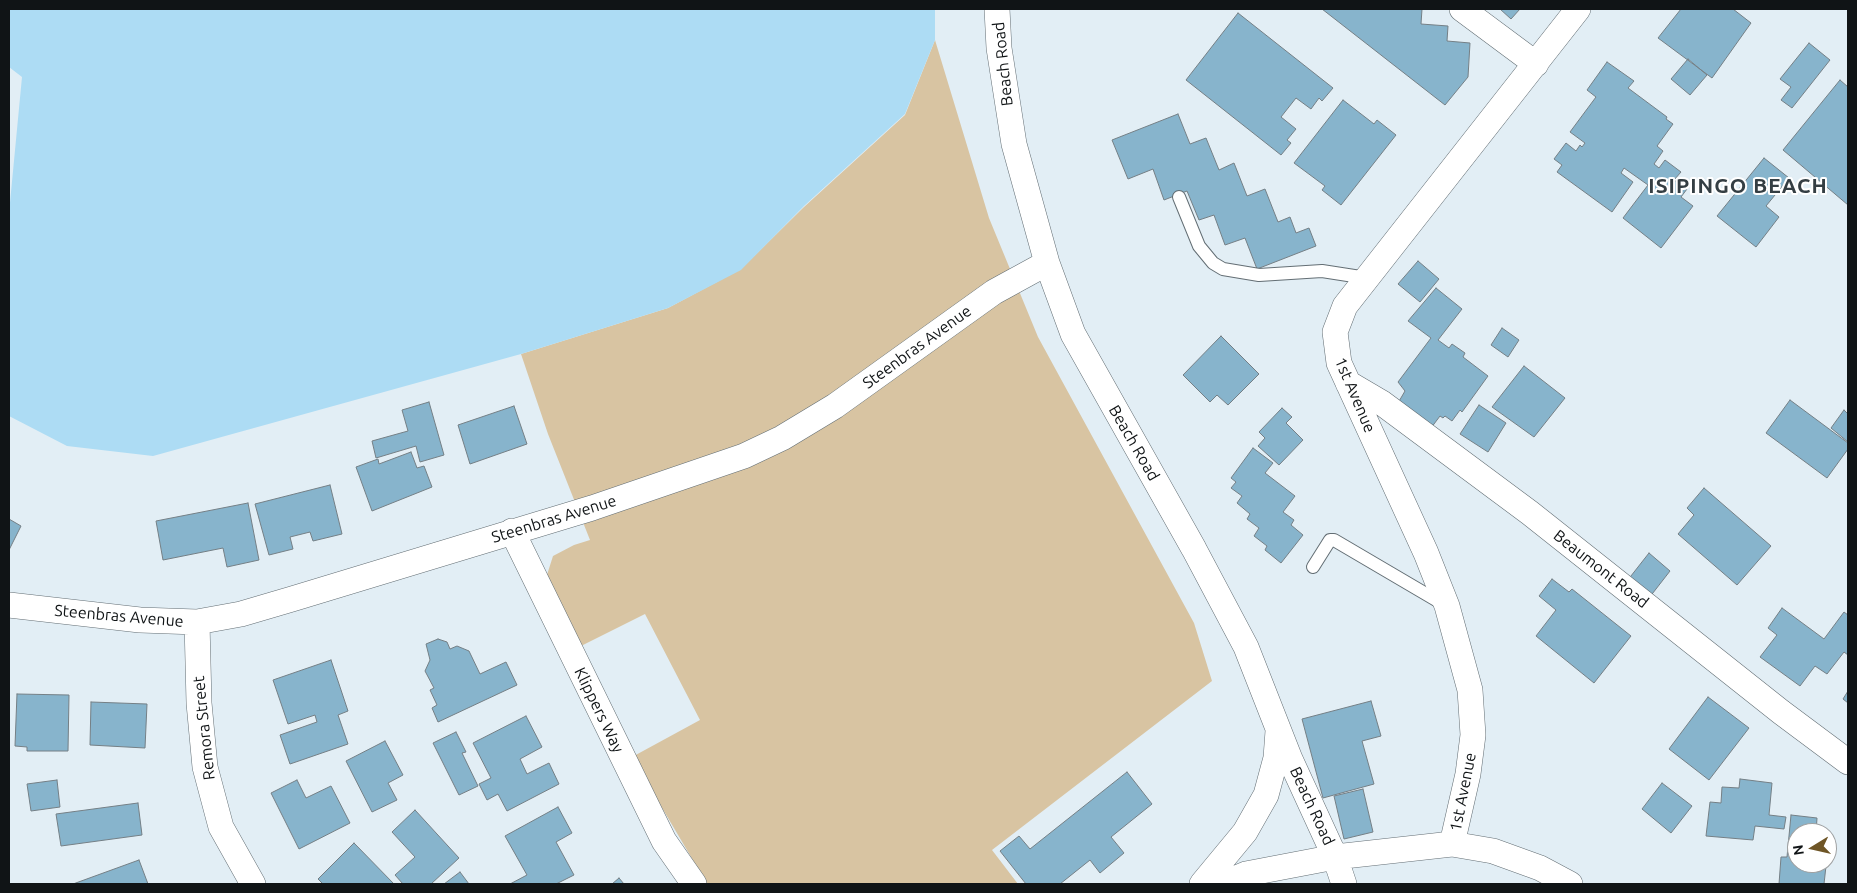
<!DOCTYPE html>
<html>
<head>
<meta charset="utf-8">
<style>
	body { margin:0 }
	#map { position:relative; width:1857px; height:893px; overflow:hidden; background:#e2eef5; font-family:Ubuntu,sans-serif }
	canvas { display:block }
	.frame { position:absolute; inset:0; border:10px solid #101416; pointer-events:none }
	.north { position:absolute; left:1787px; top:823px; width:50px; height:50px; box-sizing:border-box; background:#fff; border:1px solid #9fa1a2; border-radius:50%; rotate:261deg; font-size:14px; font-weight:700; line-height:20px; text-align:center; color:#101416 }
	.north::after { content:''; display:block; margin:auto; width:18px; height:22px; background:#6e5526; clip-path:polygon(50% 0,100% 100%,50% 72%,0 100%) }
</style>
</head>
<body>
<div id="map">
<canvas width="1857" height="893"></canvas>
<div class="frame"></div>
<div class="north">N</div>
</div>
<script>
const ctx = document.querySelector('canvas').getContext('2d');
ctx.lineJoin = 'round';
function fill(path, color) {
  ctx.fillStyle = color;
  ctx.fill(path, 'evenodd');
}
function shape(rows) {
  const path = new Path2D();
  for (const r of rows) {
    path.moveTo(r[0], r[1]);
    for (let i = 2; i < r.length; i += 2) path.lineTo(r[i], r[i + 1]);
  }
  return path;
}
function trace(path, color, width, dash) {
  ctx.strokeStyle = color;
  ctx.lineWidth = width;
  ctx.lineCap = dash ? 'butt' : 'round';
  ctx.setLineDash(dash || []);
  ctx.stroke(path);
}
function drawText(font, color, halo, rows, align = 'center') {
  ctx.font = font + ' Ubuntu,sans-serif';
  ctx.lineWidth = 4;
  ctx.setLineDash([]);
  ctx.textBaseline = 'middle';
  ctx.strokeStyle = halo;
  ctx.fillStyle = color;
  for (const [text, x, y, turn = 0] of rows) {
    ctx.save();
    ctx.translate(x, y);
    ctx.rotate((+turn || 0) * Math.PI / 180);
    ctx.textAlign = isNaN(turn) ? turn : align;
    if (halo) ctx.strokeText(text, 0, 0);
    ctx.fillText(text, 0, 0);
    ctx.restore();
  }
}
fill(shape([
	[935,40,989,218,1038,337,1194,623,1212,681,992,850,1018,884,707,884,632,757,700,720,645,614,577,648,546,578,553,556,574,545,590,540,548,434,521,354,668,308,741,269,804,207,905,115]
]), '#d8c4a2');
fill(shape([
	[9,9,935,9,935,40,905,114,804,206,741,270,668,308,521,354,153,456,67,446,9,416,9,213,22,77,9,67]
]), '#addcf4');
const building = shape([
	[1322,9,1422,9,1421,24,1448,26,1447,41,1470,43,1468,77,1445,105,1322,9],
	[1500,9,1520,9,1511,19,1500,9],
	[1681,9,1733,9,1751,23,1712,78,1658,38,1681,9],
	[1238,13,1333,88,1322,101,1319,98,1311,109,1296,98,1281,117,1296,129,1287,140,1291,143,1281,155,1186,80,1238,13],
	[1809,43,1830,60,1792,108,1781,100,1791,87,1780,79,1809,43],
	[1688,59,1707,75,1690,95,1671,79,1688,59],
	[1607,62,1634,81,1628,88,1667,117,1666,119,1673,124,1657,146,1663,151,1654,164,1659,168,1665,160,1681,172,1674,180,1687,189,1681,197,1693,206,1661,248,1623,218,1648,185,1624,168,1621,173,1633,182,1612,212,1557,172,1562,165,1554,159,1566,143,1576,151,1580,145,1582,147,1585,143,1570,132,1596,97,1587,90,1607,62],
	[1840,80,1848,87,1848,205,1783,150,1840,80],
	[1343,100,1374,124,1377,120,1396,135,1341,205,1322,190,1325,186,1294,163,1343,100],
	[1178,114,1190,144,1206,138,1219,170,1234,163,1247,196,1265,189,1278,222,1290,217,1296,233,1309,228,1316,246,1257,269,1245,238,1225,245,1214,215,1199,220,1187,191,1164,200,1153,169,1128,179,1112,140,1178,114],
	[1764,158,1789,178,1766,206,1779,217,1756,247,1717,216,1764,158],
	[1418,261,1439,279,1420,302,1398,284,1418,261],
	[1436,288,1462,309,1438,340,1449,348,1452,344,1465,353,1463,357,1488,376,1462,412,1460,410,1452,421,1445,416,1443,418,1440,416,1431,428,1398,403,1405,391,1398,382,1431,338,1408,321,1436,288],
	[1502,328,1519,340,1508,357,1491,345,1502,328],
	[1221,336,1259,374,1228,405,1217,395,1210,402,1183,375,1221,336],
	[1524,366,1565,398,1534,437,1492,407,1524,366],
	[1790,400,1848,443,1848,449,1827,478,1766,433,1790,400],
	[429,402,444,455,420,462,416,446,376,458,372,441,408,431,402,410,429,402],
	[1479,405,1506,423,1488,452,1460,434,1479,405],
	[514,406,527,444,470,464,458,425,514,406],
	[1282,408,1292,417,1286,423,1303,440,1279,465,1258,446,1265,438,1259,432,1282,408],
	[1844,410,1848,414,1848,442,1831,428,1844,410],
	[1253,448,1273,463,1265,473,1295,496,1283,512,1294,520,1291,525,1303,535,1281,563,1265,550,1267,546,1254,536,1259,528,1247,519,1250,514,1237,503,1242,496,1231,488,1236,482,1231,478,1253,448],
	[411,452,417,468,424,466,432,487,372,511,356,467,378,459,379,464,411,452],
	[330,485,342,534,313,541,310,532,290,537,293,549,269,555,255,504,330,485],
	[1704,488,1771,546,1737,585,1678,534,1694,515,1687,508,1704,488],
	[248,503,259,560,227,567,223,548,163,560,156,521,248,503],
	[9,519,21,526,9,550,9,519],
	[1649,553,1670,571,1649,598,1627,581,1649,553],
	[1552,579,1569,592,1572,589,1631,636,1594,683,1536,636,1556,610,1539,596,1552,579],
	[1782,608,1824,639,1844,612,1848,615,1848,655,1844,652,1827,674,1815,666,1800,686,1760,657,1777,635,1768,628,1782,608],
	[438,639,447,642,450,649,457,646,469,651,480,674,506,662,517,685,438,722,432,708,437,705,430,690,434,688,425,671,430,660,426,644,438,639],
	[331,660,348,711,338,715,348,744,290,764,280,735,317,722,315,715,288,724,273,680,331,660],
	[1848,691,1848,703,1843,699,1848,691],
	[17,694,69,695,68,751,27,751,27,747,15,746,17,694],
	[1708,697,1749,728,1709,780,1669,749,1708,697],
	[1371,701,1381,736,1362,741,1374,784,1323,798,1302,719,1371,701],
	[91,702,147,704,145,748,90,745,91,702],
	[526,716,542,747,520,759,527,774,549,763,559,784,507,811,498,794,487,800,479,784,491,778,473,743,526,716],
	[456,732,466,752,462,753,478,786,459,795,433,743,456,732],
	[385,741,403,775,388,783,397,800,372,812,346,761,385,741],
	[1127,772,1152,804,1111,837,1124,853,1100,873,1090,860,1060,884,1026,884,1000,851,1019,836,1030,849,1127,772],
	[1740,779,1772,783,1769,815,1786,817,1784,829,1755,826,1753,840,1706,836,1710,802,1721,803,1722,787,1739,788,1740,779],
	[57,780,60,807,31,811,27,784,57,780],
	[297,780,306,798,331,786,350,823,299,849,271,793,297,780],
	[1662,783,1692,806,1671,833,1642,809,1662,783],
	[1363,789,1373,832,1344,839,1334,796,1363,789],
	[138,803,142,835,61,846,56,814,138,803],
	[558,807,572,833,556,842,574,875,556,884,510,884,527,875,505,836,558,807],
	[415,810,459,858,431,884,403,884,395,875,415,857,392,832,415,810],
	[1791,815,1817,818,1816,833,1797,833,1797,863,1826,866,1824,884,1779,884,1781,857,1787,857,1791,815],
	[354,843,394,884,323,884,318,879,354,843],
	[139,860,148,884,73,884,139,860],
	[460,872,469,884,444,884,460,872],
	[619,878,624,884,612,884,619,878]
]);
fill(building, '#87b4cc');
trace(building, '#747f85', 1);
const service = shape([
	[1179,197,1199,246,1213,263,1223,269,1259,275,1322,271,1367,278],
	[1313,567,1330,540,1334,540,1443,604]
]);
const minor = shape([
	[997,9,999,48,1014,144,1047,263,1073,334,1194,549,1246,647,1290,759,1335,857,1344,884],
	[1462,9,1536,64],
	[1348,383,1382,403,1530,513,1781,712,1848,762],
	[512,531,664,841,694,884],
	[9,605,140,620,197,622,241,614,292,599,592,508,744,456,782,438,835,406,994,292,1047,263],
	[197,622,199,703,205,767,221,827,253,884],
	[1452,844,1468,774,1473,735,1470,690,1447,606,1426,553,1339,363,1335,332,1345,306,1578,9],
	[1202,884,1245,832,1266,795,1276,758,1278,731],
	[1222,884,1246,874,1335,857,1452,844,1493,851,1540,868,1570,884]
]);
trace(service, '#636e74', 14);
trace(minor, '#636e74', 26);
trace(service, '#fff', 12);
trace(minor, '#fff', 25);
drawText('16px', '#101416', '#fff', [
	["Beach Road",1003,64,-96],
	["Steenbras Avenue",917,347,-36],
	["1st Avenue",1355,395,67],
	["Beach Road",1134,443,60],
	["Steenbras Avenue",554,519,-17],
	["Beaumont Road",1601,569,38],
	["Steenbras Avenue",119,616,5],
	["Klippers Way",599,710,64],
	["Remora Street",204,728,-96],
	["1st Avenue",1463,792,-79],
	["Beach Road",1312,806,65]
]);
ctx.letterSpacing = '1px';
drawText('bold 21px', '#343e43', '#fff', [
	["ISIPINGO BEACH",1738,186]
]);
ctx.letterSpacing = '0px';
</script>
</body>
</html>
